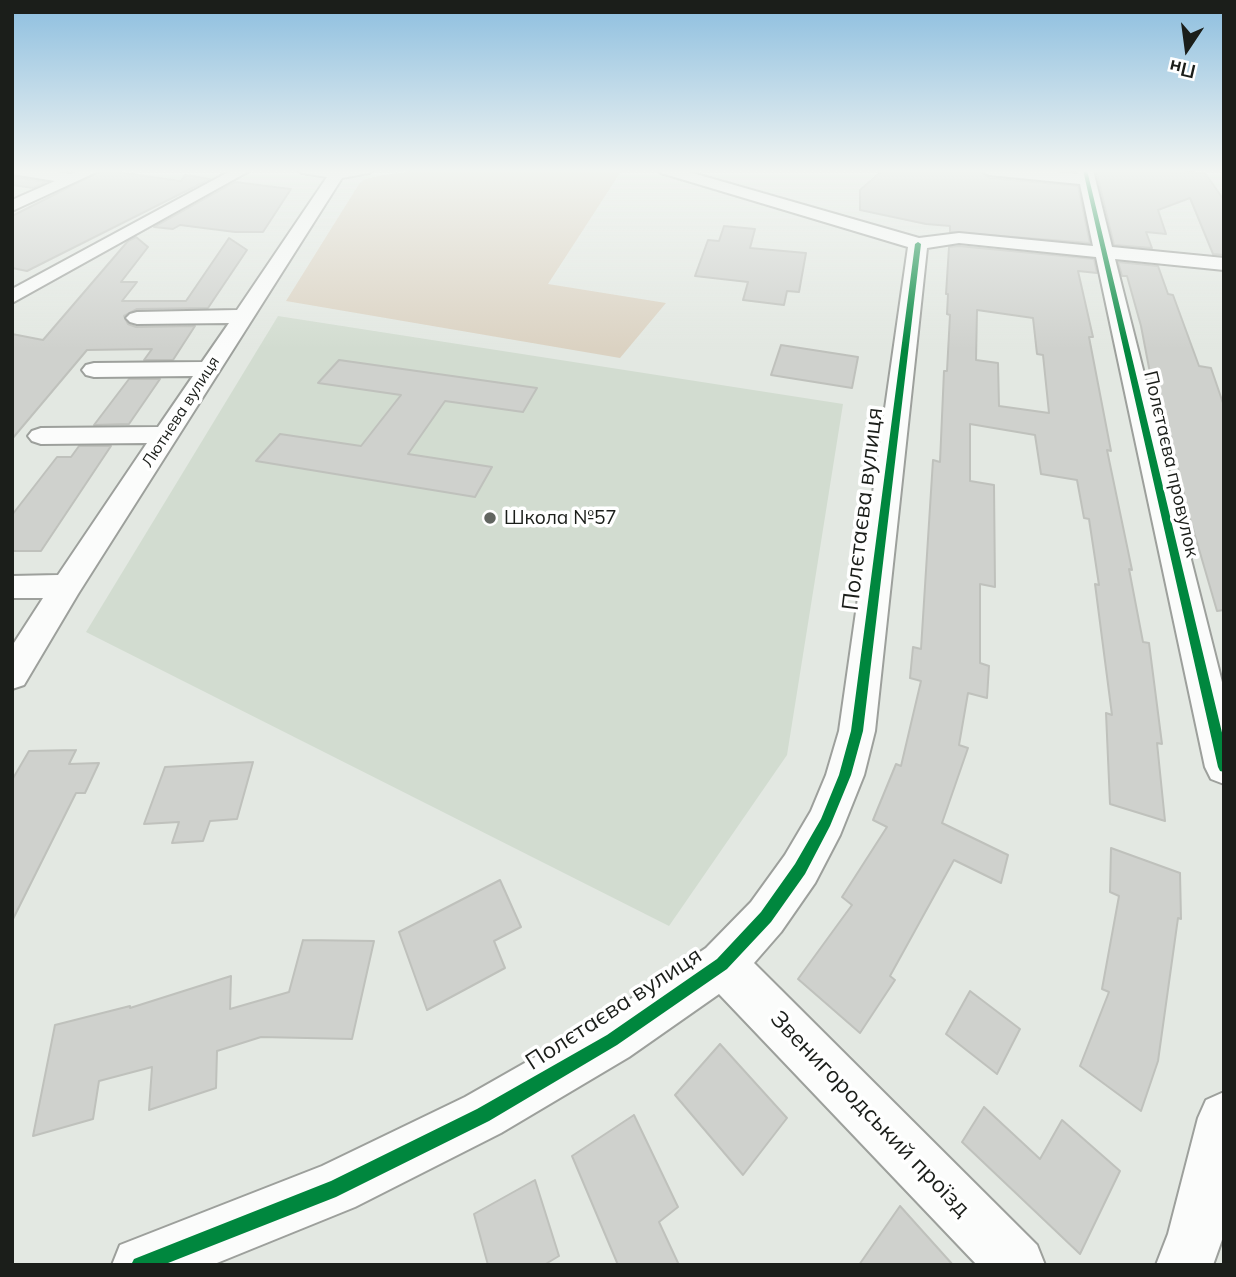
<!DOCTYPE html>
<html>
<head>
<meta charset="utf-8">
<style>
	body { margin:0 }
	#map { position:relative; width:1236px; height:1277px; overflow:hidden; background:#e3e8e2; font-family:Mulish,sans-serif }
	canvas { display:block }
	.frame { position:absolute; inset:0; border:14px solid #1b1e1a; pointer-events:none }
	.north { position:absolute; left:1152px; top:14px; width:70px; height:70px; -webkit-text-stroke:5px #fff; paint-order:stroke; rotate:193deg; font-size:19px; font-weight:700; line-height:28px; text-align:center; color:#1b1e1a }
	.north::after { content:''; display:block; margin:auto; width:24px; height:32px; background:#1b1e1a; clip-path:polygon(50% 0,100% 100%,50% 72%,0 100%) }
</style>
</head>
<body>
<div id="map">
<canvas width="1236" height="1277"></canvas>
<div class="frame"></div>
<div class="north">Пн</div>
</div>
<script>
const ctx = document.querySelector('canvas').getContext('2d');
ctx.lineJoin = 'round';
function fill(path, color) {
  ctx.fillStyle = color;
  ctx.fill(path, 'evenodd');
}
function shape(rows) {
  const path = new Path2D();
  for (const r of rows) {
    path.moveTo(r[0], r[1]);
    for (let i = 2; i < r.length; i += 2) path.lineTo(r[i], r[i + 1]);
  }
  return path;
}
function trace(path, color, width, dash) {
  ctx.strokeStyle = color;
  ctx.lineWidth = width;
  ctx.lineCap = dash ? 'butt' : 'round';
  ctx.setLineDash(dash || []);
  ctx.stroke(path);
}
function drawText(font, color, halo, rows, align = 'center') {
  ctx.font = font + ' Mulish,sans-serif';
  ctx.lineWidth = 7;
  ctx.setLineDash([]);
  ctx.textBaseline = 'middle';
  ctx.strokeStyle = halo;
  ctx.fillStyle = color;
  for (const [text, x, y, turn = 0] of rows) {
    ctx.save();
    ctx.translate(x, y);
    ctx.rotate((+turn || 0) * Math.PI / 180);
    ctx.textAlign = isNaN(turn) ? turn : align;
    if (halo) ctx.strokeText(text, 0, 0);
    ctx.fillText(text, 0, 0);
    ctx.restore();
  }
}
fill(shape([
	[278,316,843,404,787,755,669,926,86,632]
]), '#d2dcd0');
fill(shape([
	[420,170,622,170,548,284,666,303,620,358,286,301,359,184,365,179,378,176]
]), '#dbd2c2');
const building = shape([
	[103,170,181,181,185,175,210,179,27,271,12,268,12,216,103,170],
	[883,170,979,170,989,178,1078,186,1090,243,950,232,950,226,926,224,860,210,860,190,883,170],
	[1096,170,1205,173,1224,200,1224,255,1213,254,1190,198,1158,210,1166,234,1146,232,1152,248,1114,245,1096,170],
	[12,177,46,182,33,188,12,185,12,177],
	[235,182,291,189,263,232,235,232,180,225,173,229,154,227,235,182],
	[724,226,755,229,750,248,806,253,799,292,787,291,784,305,743,300,748,282,695,276,708,240,719,241,724,226],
	[136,237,148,247,121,282,137,282,122,301,186,301,229,238,247,250,208,308,137,309,124,316,128,324,136,327,195,326,173,360,144,360,152,349,87,350,12,439,12,334,43,340,128,241,136,237],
	[959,246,1094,259,1097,273,1078,271,1093,337,1089,337,1111,451,1107,450,1132,570,1129,569,1143,642,1149,643,1162,744,1157,743,1165,821,1110,804,1106,713,1112,715,1095,584,1099,585,1089,519,1084,518,1077,480,1041,474,1035,435,970,424,970,481,994,485,995,587,980,584,980,663,989,666,987,698,968,693,959,745,968,748,942,823,1008,855,1001,883,954,860,890,976,895,980,860,1033,798,979,852,905,842,897,887,827,873,820,896,764,901,766,921,681,910,678,913,647,921,649,933,460,940,462,944,371,947,371,950,315,947,314,948,294,946,294,949,247,959,246],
	[977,310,1033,318,1037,354,1043,355,1049,413,999,406,998,363,976,360,977,310],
	[1118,262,1158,266,1168,294,1173,295,1199,366,1211,368,1224,406,1224,610,1217,611,1187,508,1168,422,1165,421,1150,373,1141,326,1127,276,1122,276,1118,262],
	[781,345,858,357,852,388,771,375,781,345],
	[339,360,537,388,523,412,445,401,408,454,492,467,475,497,256,461,280,434,361,446,401,395,318,383,339,360],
	[129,379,160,379,129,424,94,425,129,379],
	[79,446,111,446,41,551,12,551,12,515,57,457,71,457,79,446],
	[76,750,69,764,99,763,85,793,76,793,12,921,12,780,29,751,76,750],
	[253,762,237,819,210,821,203,841,172,843,179,822,144,824,165,767,253,762],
	[1111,848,1180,873,1181,919,1178,918,1158,1061,1141,1111,1080,1066,1109,992,1102,989,1119,896,1110,892,1111,848],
	[500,880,521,927,494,941,505,968,427,1010,399,932,500,880],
	[303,940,374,941,352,1039,261,1037,217,1051,216,1088,149,1110,152,1067,99,1081,93,1119,33,1136,55,1025,130,1006,130,1008,231,976,230,1009,289,992,303,940],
	[970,991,1020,1029,997,1074,946,1034,970,991],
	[720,1044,787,1118,743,1175,675,1095,720,1044],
	[984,1107,1040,1159,1062,1120,1120,1171,1080,1254,962,1142,984,1107],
	[634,1115,678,1207,659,1222,679,1265,618,1265,572,1156,634,1115],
	[535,1180,559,1256,544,1265,488,1265,474,1214,535,1180],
	[900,1206,953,1265,859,1265,900,1206]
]);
fill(building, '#cfd1cd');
trace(building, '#bfc1bc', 2);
const minor = shape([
	[12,170,42,170,71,174,80,170,101,170,12,211,12,200,55,181,12,174,12,170],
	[232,170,251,170,12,303,12,289,232,170],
	[299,170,372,170,369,173,342,178,78,594,24,685,12,689,12,646,43,598,12,598,12,576,58,575,147,443,41,444,32,441,28,436,32,431,41,428,158,427,193,376,94,377,86,375,82,370,86,365,94,363,202,362,229,323,137,324,130,322,126,318,130,314,137,312,237,310,327,177,302,173,299,170],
	[658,170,682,170,919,238,959,233,1093,246,1080,184,989,175,981,170,1034,170,1078,174,1077,170,1093,170,1112,247,1224,258,1224,270,1115,259,1224,690,1224,784,1211,779,1205,767,1096,257,959,243,927,248,875,731,864,775,840,835,815,883,781,932,754,963,1037,1245,1045,1265,977,1265,719,994,629,1057,501,1133,355,1207,212,1265,112,1265,120,1245,322,1166,465,1097,595,1023,706,948,751,902,785,855,811,811,826,775,839,731,908,247,661,173,658,170],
	[1224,1092,1224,1234,1213,1265,1156,1265,1168,1234,1198,1118,1206,1100,1224,1092]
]);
trace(minor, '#9da09c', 4);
fill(minor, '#fbfcfb');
fill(shape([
	[1083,170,1087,170,1224,741,1224,772,1220,771,1218,767,1083,170],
	[918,242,921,244,863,731,851,775,830,826,805,874,771,922,727,969,617,1045,489,1121,336,1197,163,1265,131,1265,134,1259,331,1181,477,1109,607,1035,717,959,761,912,795,864,821,819,839,775,851,731,915,244,918,242]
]), '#00873e');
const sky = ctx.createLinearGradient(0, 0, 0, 349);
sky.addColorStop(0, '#8cbedf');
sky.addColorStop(0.49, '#f2f5f2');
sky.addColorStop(1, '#f2f5f200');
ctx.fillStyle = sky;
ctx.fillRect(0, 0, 1236, 349);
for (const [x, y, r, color] of [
	[490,518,7,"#616560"]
]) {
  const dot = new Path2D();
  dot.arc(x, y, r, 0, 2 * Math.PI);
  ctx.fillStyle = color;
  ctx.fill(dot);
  trace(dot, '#fff', 2.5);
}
drawText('16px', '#1b1e1a', '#fff', [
	["Лютнева вулиця",181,412,-57]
]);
drawText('19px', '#1b1e1a', '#fff', [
	["Полєтаєва провулок",1171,464,77]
]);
drawText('19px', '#1b1e1a', '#fff', [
	["Школа №57",504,518]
], 'left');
drawText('23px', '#1b1e1a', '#fff', [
	["Полєтаєва вулиця",863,509,-83],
	["Полєтаєва вулиця",614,1009,-33],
	["Звенигородський проїзд",870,1114,46]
]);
</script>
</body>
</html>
